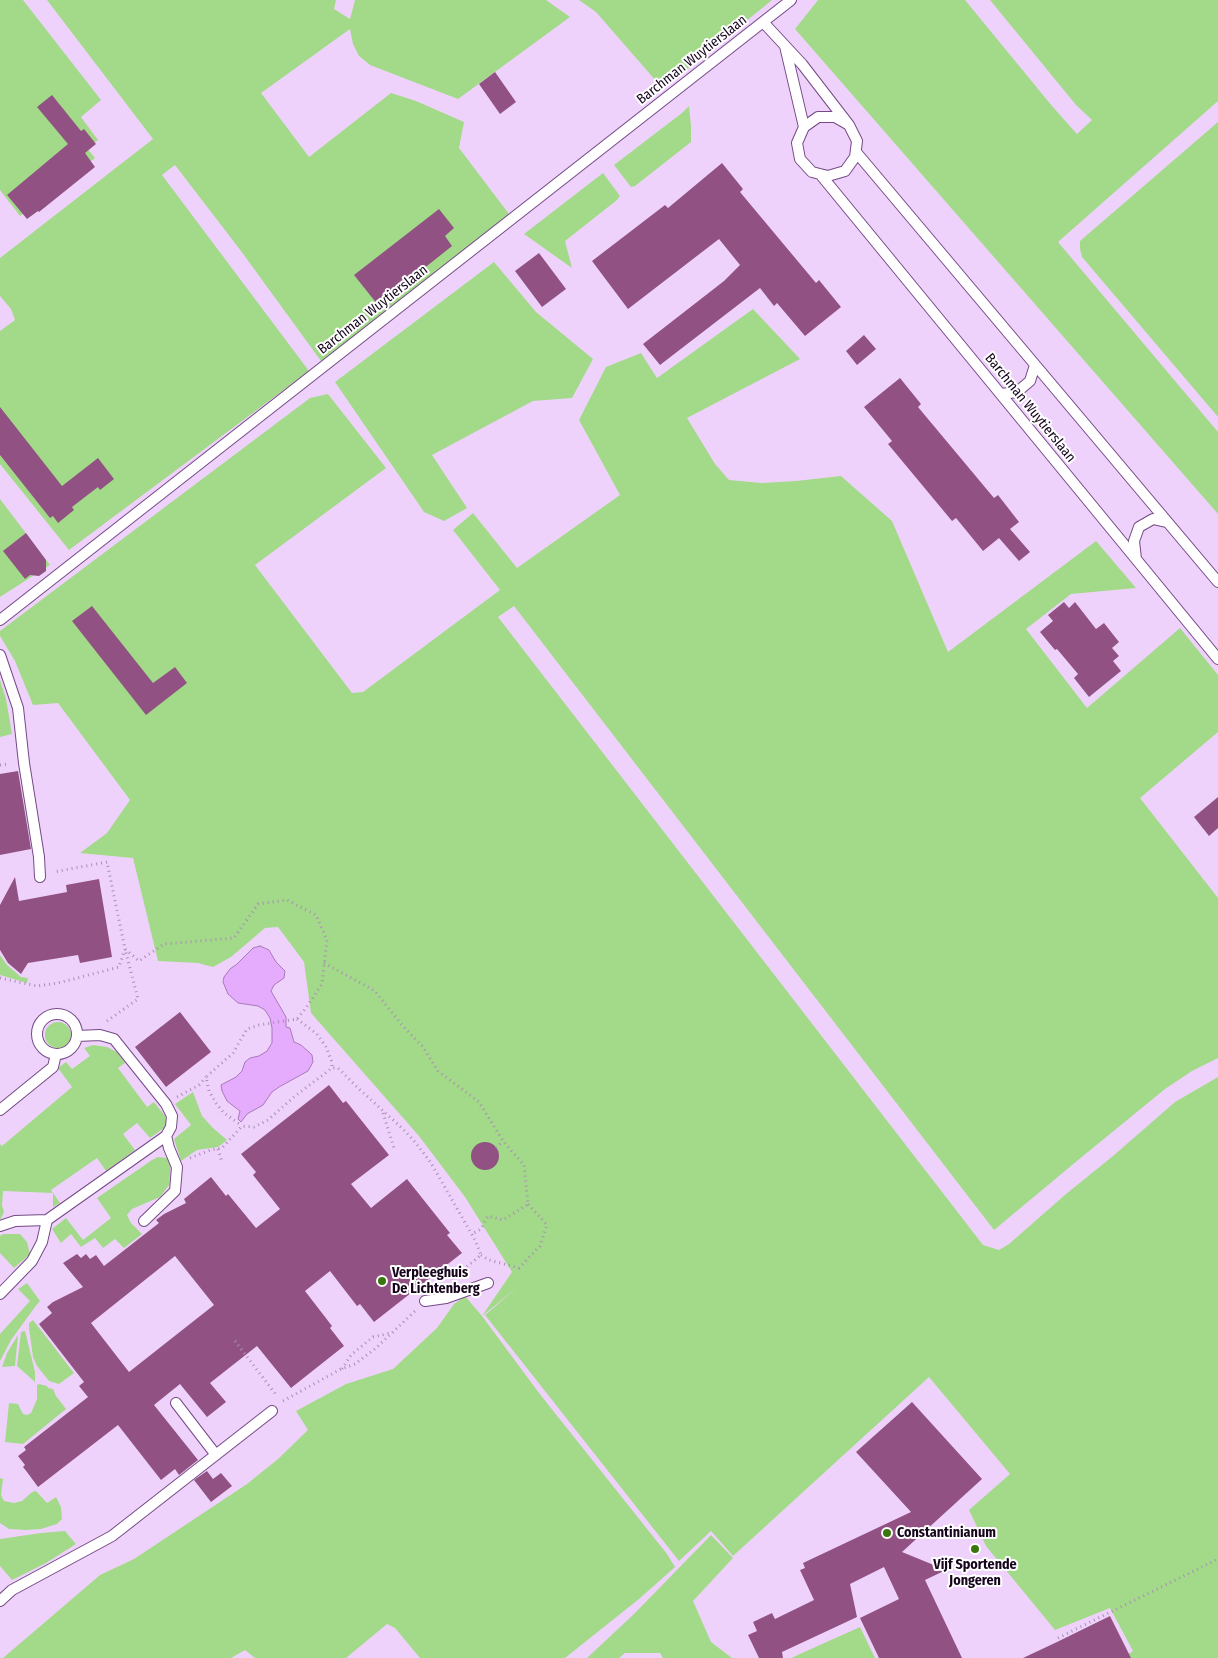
<!DOCTYPE html>
<html>
<head>
<meta charset="utf-8">
<style>
	body { margin:0 }
	canvas { display:block; background:#efd2fb }
</style>
</head>
<body>
<canvas width="1218" height="1658"></canvas>
<script>
const ctx = document.querySelector('canvas').getContext('2d');
ctx.lineJoin = 'round';
function fill(path, color) {
  ctx.fillStyle = color;
  ctx.fill(path, 'evenodd');
}
function shape(rows) {
  const path = new Path2D();
  for (const r of rows) {
    if (r.length === 3) {
      path.moveTo(r[0] + r[2], r[1]);
      path.arc(r[0], r[1], r[2], 0, 2 * Math.PI);
      continue;
    }
    path.moveTo(r[0], r[1]);
    for (let i = 2; i < r.length; i += 2) path.lineTo(r[i], r[i + 1]);
  }
  return path;
}
function trace(path, color, width, dash) {
  ctx.strokeStyle = color;
  ctx.lineWidth = width;
  ctx.lineCap = dash ? 'butt' : 'round';
  ctx.setLineDash(dash || []);
  ctx.stroke(path);
}
function drawText(font, color, halo, rows, align = 'center') {
  ctx.font = font + ' "Fira Sans Condensed",sans-serif';
  ctx.lineWidth = 4;
  ctx.setLineDash([]);
  ctx.textBaseline = 'middle';
  ctx.strokeStyle = halo;
  ctx.fillStyle = color;
  for (const [text, x, y, turn = 0] of rows) {
    ctx.save();
    ctx.translate(x, y);
    ctx.rotate((+turn || 0) * Math.PI / 180);
    ctx.textAlign = isNaN(turn) ? turn : align;
    if (halo) ctx.strokeText(text, 0, 0);
    ctx.fillText(text, 0, 0);
    ctx.restore();
  }
}
fill(shape([
	[0,0,23,0,101,100,81,117,98,140,87,148,95,158,20,216,0,190],
	[47,0,336,0,334,9,350,19,355,0,546,0,570,17,458,99,370,65,359,56,353,44,350,29,261,93,309,157,391,93,416,101,464,122,459,148,512,218,321,361,241,251,175,165,162,175,309,371,69,550,0,464,0,331,15,320,11,309,0,296,0,258,153,139],
	[579,0,772,0,663,89,596,12],
	[818,0,965,0,1052,106,1077,134,1092,120,1076,105,990,0,1218,0,1218,101,1058,242,1218,432,1218,514,795,29],
	[689,106,691,126,691,142,635,186,631,187,614,165,682,113],
	[1218,122,1218,417,1082,257,1080,249,1080,241],
	[603,173,620,196,617,200,565,241,572,268,524,234],
	[494,262,536,312,593,359,572,398,533,401,432,455,467,508,444,521,424,512,335,382],
	[753,309,800,359,687,418,715,464,729,480,762,483,796,481,841,476,892,521,948,652,1096,541,1136,588,1071,594,1026,629,1087,708,1180,628,1218,675,1218,732,1140,798,1218,898,1218,1058,1192,1071,1165,1089,1083,1156,994,1230,514,606,498,617,983,1245,999,1250,1009,1244,1066,1194,1113,1156,1175,1102,1218,1077,1218,1658,1122,1658,1133,1651,1110,1608,1055,1630,986,1546,969,1510,1010,1474,929,1377,733,1556,711,1531,679,1561,485,1315,519,1286,482,1316,539,1393,667,1554,675,1567,639,1599,565,1658,420,1658,395,1628,387,1624,346,1658,255,1658,245,1650,231,1658,3,1658,100,1575,134,1559,247,1484,278,1459,308,1430,296,1411,346,1384,393,1369,437,1328,454,1304,465,1296,482,1316,512,1272,465,1197,419,1136,311,1013,304,962,278,927,265,928,231,957,213,967,198,963,158,961,133,858,80,853,107,833,130,800,58,703,33,705,15,661,0,636,0,631,310,398,328,394,386,468,255,565,352,693,363,692,500,590,453,530,473,513,517,568,620,495,579,420,606,367,641,353,657,378],
	[0,499,50,565,0,597],
	[0,680,6,699,12,734,0,737],
	[0,955,7,965,21,977,28,978,27,983,0,975],
	[58,1035,13],
	[93,1045,107,1047,117,1052,125,1063,118,1068,147,1107,154,1102,165,1116,166,1121,164,1128,150,1138,137,1123,123,1134,135,1150,106,1171,97,1158,51,1190,60,1203,53,1207,53,1193,3,1191,2,1205,4,1212,0,1220,0,1144,2,1146,72,1087,58,1068,66,1062,72,1069,90,1056,84,1048],
	[193,1092,202,1116,213,1128,227,1140,218,1147,197,1150,181,1161,174,1139,191,1125,175,1104],
	[158,1157,167,1158,171,1162,169,1185,160,1197,132,1209,127,1215,131,1223,142,1234,124,1248,115,1239,103,1248,95,1238,81,1247,71,1234,61,1243,52,1229,66,1218,83,1240,111,1218,97,1198,152,1160],
	[3,1234,20,1234,27,1242,30,1254,14,1268,0,1253,0,1236],
	[27,1283,40,1301,35,1307,11,1340,0,1361,0,1334,30,1301,18,1289],
	[33,1320,74,1373,59,1384,49,1381,37,1366,33,1357,29,1328,29,1323],
	[25,1331,35,1372,35,1382,17,1366,21,1332],
	[18,1335,15,1366,2,1367,7,1353],
	[39,1384,47,1386,48,1388,53,1389,56,1396,66,1409,23,1444,5,1442,9,1403,18,1404,23,1414,27,1415,31,1413,37,1399,37,1385],
	[0,1478,3,1479,1,1495,4,1501,14,1503,22,1501,32,1492,36,1491,47,1503,56,1497,61,1507,62,1519,57,1524,41,1529,26,1530,9,1529,0,1523],
	[65,1531,76,1544,46,1563,12,1580,0,1566,0,1539,41,1533],
	[711,1535,733,1558,693,1601,711,1642,732,1658,663,1658,660,1653,625,1653,619,1658,587,1658,634,1614],
	[860,1627,875,1658,791,1658]
]), '#a3da89');
const water = shape([
	[260,946,269,950,276,962,285,971,284,978,274,985,271,991,286,1017,286,1027,290,1028,294,1042,301,1045,309,1052,312,1055,313,1062,308,1071,279,1087,272,1092,263,1105,247,1114,241,1122,238,1119,240,1111,227,1101,222,1091,221,1085,236,1077,242,1071,245,1062,250,1058,259,1056,267,1051,272,1043,272,1028,270,1018,265,1010,258,1006,238,1003,228,994,223,982,224,977,230,969,237,964,253,948,260,946]
]);
fill(water, '#e5abfc');
trace(water, '#a779b9', 1);
fill(shape([
	[495,72,516,102,500,114,479,84],
	[52,95,81,131,84,129,96,144,85,153,95,167,39,212,38,211,27,219,7,195,68,144,37,107],
	[722,163,743,189,740,192,816,283,819,280,841,307,805,336,777,303,774,306,760,288,660,365,643,344,724,281,740,265,719,239,628,309,592,261,665,205,668,208],
	[439,209,454,228,445,236,452,246,378,305,354,275],
	[539,253,566,289,542,307,515,271],
	[864,335,876,349,857,365,846,351],
	[900,378,921,404,918,407,994,498,998,495,1019,522,1010,529,1030,552,1019,561,999,538,983,551,956,518,952,521,888,444,892,441,864,407],
	[0,407,62,486,98,458,114,479,100,490,98,487,72,507,74,510,58,523,53,516,50,518,0,455],
	[26,533,46,560,46,571,39,576,30,575,25,579,3,551],
	[1064,602,1069,608,1075,602,1096,629,1104,623,1119,642,1112,648,1119,656,1113,661,1121,671,1089,697,1074,678,1078,674,1057,649,1055,650,1040,632,1053,621,1048,615],
	[92,606,153,683,175,667,187,683,146,715,72,621],
	[18,771,31,849,0,855,0,774],
	[1218,797,1218,828,1209,836,1194,817],
	[15,877,19,901,67,892,66,885,99,879,112,957,80,963,78,955,28,963,21,974,8,963,0,950,0,905],
	[180,1012,211,1052,166,1087,135,1047],
	[329,1085,343,1103,346,1101,389,1155,351,1184,371,1208,407,1179,450,1233,447,1235,462,1253,374,1322,360,1304,357,1306,330,1271,305,1291,332,1326,330,1328,344,1346,291,1388,257,1346,210,1383,226,1402,207,1417,180,1384,154,1405,198,1460,179,1475,175,1469,161,1480,118,1425,38,1487,27,1472,23,1467,25,1465,18,1456,26,1450,24,1447,88,1397,79,1386,84,1382,39,1324,52,1313,47,1307,53,1302,83,1287,63,1263,77,1254,81,1258,86,1254,90,1259,96,1255,104,1266,159,1223,156,1220,164,1214,186,1203,184,1199,211,1177,226,1196,228,1194,256,1228,280,1209,253,1175,256,1172,241,1154],
	[175,1256,214,1305,129,1372,91,1323],
	[485,1156,14],
	[912,1402,982,1479,902,1552,946,1570,925,1580,962,1658,879,1658,860,1618,899,1599,884,1567,850,1584,857,1617,782,1652,783,1658,759,1658,748,1635,757,1631,753,1622,772,1613,775,1619,814,1600,800,1570,805,1568,803,1563,911,1512,856,1452],
	[207,1471,213,1479,221,1473,232,1486,211,1502,194,1480],
	[1110,1616,1131,1658,1023,1658,1057,1642]
]), '#915283');
const service = shape([
	[763,22,802,64,849,125,857,141,855,157,845,171,828,176,812,172,800,159,797,143,804,127,818,117,835,117,849,125],
	[785,46,804,127],
	[856,152,1218,582],
	[820,174,1218,659],
	[1001,394,1017,392,1030,381,1035,365],
	[1136,559,1134,541,1139,527,1153,519,1166,522],
	[0,620,791,0],
	[0,655,18,708,24,763,39,857,40,877],
	[57,1034,20],
	[0,1110,53,1067,56,1054],
	[144,1221,175,1191,177,1167,169,1148,166,1136],
	[0,1226,15,1221,47,1220,166,1136,171,1127,172,1116,166,1104,114,1039,100,1035,77,1036],
	[0,1294,32,1261,42,1242,47,1220],
	[425,1301,446,1298,488,1283],
	[176,1403,216,1455],
	[0,1601,12,1590,112,1536,272,1411]
]);
trace(service, '#754a86', 12);
trace(shape([
	[0,765,9,764],
	[324,963,375,991,402,1025,423,1047,438,1071,479,1102,503,1141,524,1165,528,1204,503,1220,488,1216,481,1229,472,1234],
	[0,978,37,986,58,983,119,967,125,949,107,862,54,872],
	[297,1019,317,1034,326,1047,332,1062,332,1068],
	[107,1021,138,999,125,949,139,961,164,944,234,938,258,904,287,900,316,915,327,940,322,984,306,1008,297,1019,259,1025,247,1029,233,1053,206,1077,209,1091,216,1103,223,1112,242,1126],
	[177,1097,199,1085,206,1077],
	[383,1113,394,1148],
	[496,1148,503,1141],
	[218,1149,222,1162],
	[190,1158,211,1150,222,1148,242,1126,254,1127,268,1120,295,1096,332,1068,338,1068,358,1088,403,1129,415,1142,431,1163,475,1240,481,1255,452,1279],
	[481,1255,489,1260,519,1268,540,1246,547,1225,528,1204],
	[235,1341,277,1396],
	[342,1369,351,1355,373,1337,391,1333],
	[283,1401,341,1369,355,1364,375,1349,415,1311],
	[1058,1638,1218,1559]
]), '#a88fb3', 3, [1, 4]);
trace(service, '#fff', 10);
for (const [x, y, r, color] of [
	[382,1281,5,"#3a760e"],
	[887,1533,5,"#3a760e"],
	[975,1549,5,"#3a760e"]
]) {
  const dot = new Path2D();
  dot.arc(x, y, r, 0, 2 * Math.PI);
  ctx.fillStyle = color;
  ctx.fill(dot);
  trace(dot, '#fff', 2);
}
drawText('14px', '#16051c', '#fff', [
	["Barchman Wuytierslaan",692,60,-38],
	["Barchman Wuytierslaan",373,310,-38],
	["Barchman Wuytierslaan",1030,408,51]
]);
drawText('bold 14px', '#16051c', '#fff', [
	["Verpleeghuis",392,1273],
	["De Lichtenberg",392,1289],
	["Constantinianum",897,1533],
	["Vijf Sportende",975,1565,"center"],
	["Jongeren",975,1581,"center"]
], 'left');
</script>
</body>
</html>
